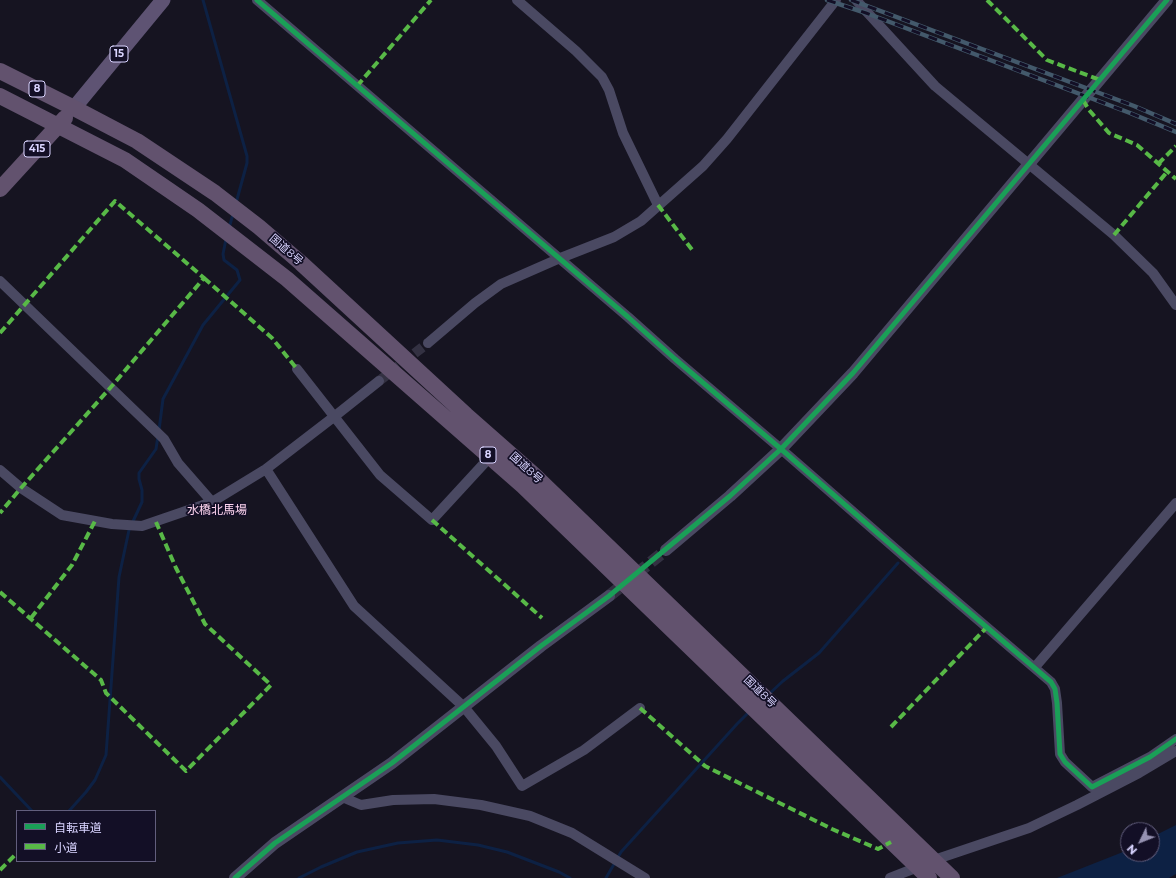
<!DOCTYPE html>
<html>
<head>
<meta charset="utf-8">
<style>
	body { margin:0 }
	#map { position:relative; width:1176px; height:878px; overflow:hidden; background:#161421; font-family:Montserrat,"Noto Sans JP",sans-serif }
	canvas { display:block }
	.legend { position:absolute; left:16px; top:810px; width:140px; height:52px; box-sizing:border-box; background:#130f26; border:1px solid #625e7d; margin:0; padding:5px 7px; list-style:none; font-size:12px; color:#d9d4ff }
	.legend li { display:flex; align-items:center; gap:8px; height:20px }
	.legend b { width:20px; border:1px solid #625e7d }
	.north { position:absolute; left:1120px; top:822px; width:40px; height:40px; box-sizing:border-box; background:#130f26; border:1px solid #625e7d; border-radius:50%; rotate:227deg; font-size:11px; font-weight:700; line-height:16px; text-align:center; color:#d9d4ff }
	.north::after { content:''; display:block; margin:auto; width:14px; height:18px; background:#9591b1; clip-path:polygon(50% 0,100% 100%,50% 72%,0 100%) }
</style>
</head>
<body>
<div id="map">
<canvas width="1176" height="878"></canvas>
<ul class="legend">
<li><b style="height:5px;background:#1a9f57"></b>自転車道</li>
<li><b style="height:5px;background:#58b947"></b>小道</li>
</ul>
<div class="north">N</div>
</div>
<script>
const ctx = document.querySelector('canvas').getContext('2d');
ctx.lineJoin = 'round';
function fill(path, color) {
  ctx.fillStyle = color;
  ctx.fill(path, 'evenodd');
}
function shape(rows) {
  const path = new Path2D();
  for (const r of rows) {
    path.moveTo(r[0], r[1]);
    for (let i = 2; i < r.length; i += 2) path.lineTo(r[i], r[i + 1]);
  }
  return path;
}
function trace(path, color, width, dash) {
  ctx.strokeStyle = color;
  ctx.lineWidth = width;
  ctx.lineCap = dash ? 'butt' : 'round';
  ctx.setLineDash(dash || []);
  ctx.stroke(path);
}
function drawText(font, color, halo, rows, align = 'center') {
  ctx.font = font + ' Montserrat,"Noto Sans JP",sans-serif';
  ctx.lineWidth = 3.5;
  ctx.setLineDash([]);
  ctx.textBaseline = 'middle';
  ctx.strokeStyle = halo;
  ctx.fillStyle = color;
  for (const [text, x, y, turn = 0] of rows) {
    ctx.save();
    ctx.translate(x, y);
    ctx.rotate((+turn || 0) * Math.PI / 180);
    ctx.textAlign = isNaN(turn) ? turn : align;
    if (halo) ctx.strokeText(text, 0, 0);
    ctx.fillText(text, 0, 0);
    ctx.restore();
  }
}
fill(shape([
	[1176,825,1176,874,1169,878,1057,878,1128,850,1128,854,1152,854,1152,837]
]), '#0d2144');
trace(shape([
	[203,0,247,156,247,163,236,203],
	[229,228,233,214],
	[159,430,163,399,203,325,240,280,237,270,224,260,223,254,226,239],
	[768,695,783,681,819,653,898,563],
	[0,777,32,811],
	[69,811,86,792,95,780,106,755,119,577,129,530,142,502,142,490,139,479,139,473,156,449,158,436],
	[299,878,321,867,357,852,398,843,437,840,478,845,507,852,559,872,570,878],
	[606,878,621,852,737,724,749,712]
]), '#0d2144', 3);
trace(shape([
	[379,381,428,343]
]), '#333142', 10, [10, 5]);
trace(shape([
	[609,596,666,550]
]), '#333142', 12, [12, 6]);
trace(shape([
	[257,0,628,317,675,359,781,449,929,578,1051,682,1055,689,1057,703,1060,754,1065,762,1092,787,1150,757,1176,739],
	[517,0,576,51,602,77,609,90,623,133,658,205],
	[856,0,935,86,1114,235,1153,273,1176,305],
	[0,281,164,439,178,463,212,502],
	[428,343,475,303,501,284,558,259,614,237,641,221,703,166,727,139,836,0],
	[297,369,380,475,432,520,490,457],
	[266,469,354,606,464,707,496,746,522,786,584,750,640,708],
	[0,470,21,488,62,515,112,524,142,526,212,502,266,469,335,416,379,381],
	[1035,667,1176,503],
	[342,797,361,805,393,800,434,799,481,805,530,816,572,833,645,878],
	[934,860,1029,828,1077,805,1139,773,1176,751],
	[890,878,918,867]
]), '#4a4962', 10);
trace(shape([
	[666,550,730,496,781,449,853,373,1167,0],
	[235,878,275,843,392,763,541,646,609,596]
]), '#4a4962', 12);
trace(shape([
	[74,108,163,0]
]), '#5e5373', 15);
trace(shape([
	[0,71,74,108,137,141,215,193,259,227,301,263,466,415,533,474,952,878],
	[0,96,125,160,198,210,287,279,523,486,929,878],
	[0,189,65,118]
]), '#62526e', 16);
const rail = shape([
	[827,0,866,13,1130,113,1176,132],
	[851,0,1134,106,1176,124]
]);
trace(rail, '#43596b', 4.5);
trace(rail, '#130f26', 3, [9]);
trace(shape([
	[987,0,1047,60,1100,80],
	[357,86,431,0],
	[1083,100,1089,110,1109,133,1137,145,1176,179],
	[1158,164,1176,146],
	[658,205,693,251],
	[1114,235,1167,172],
	[204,278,272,338,297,369],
	[0,333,115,201,204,278,111,387,21,488,0,513],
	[432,520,542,618],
	[0,592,101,680,106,693,186,771,271,685,205,624,176,568,156,522],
	[31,618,72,565,95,521],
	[640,708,705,766,832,829,878,849,891,842],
	[891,727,987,627],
	[0,870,17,853]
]), '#58b947', 4, [8, 4]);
trace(shape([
	[257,0,628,317,675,359,781,449,929,578,1051,682,1055,689,1057,703,1060,754,1065,762,1092,787,1150,757,1176,739],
	[235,878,275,843,392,763,541,646,609,596,730,496,781,449,853,373,1167,0]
]), '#1a9f57', 5);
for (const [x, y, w] of [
	[119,54,18],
	[37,89,16],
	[37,149,26],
	[488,455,16]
]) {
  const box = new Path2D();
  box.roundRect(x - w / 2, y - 8, w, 16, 3);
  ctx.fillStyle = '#130f26';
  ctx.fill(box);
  trace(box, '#d9d4ff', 1);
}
drawText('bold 10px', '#d9d4ff', null, [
	["15",119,54],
	["8",37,89],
	["415",37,149],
	["8",488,455]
]);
drawText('11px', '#d9d4ff', '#130f26', [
	["国道8号",286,250,41],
	["国道8号",526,468,42],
	["国道8号",760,692,44]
]);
drawText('12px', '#ffd6f0', '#130f26', [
	["水橋北馬場",217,510]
]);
</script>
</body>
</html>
